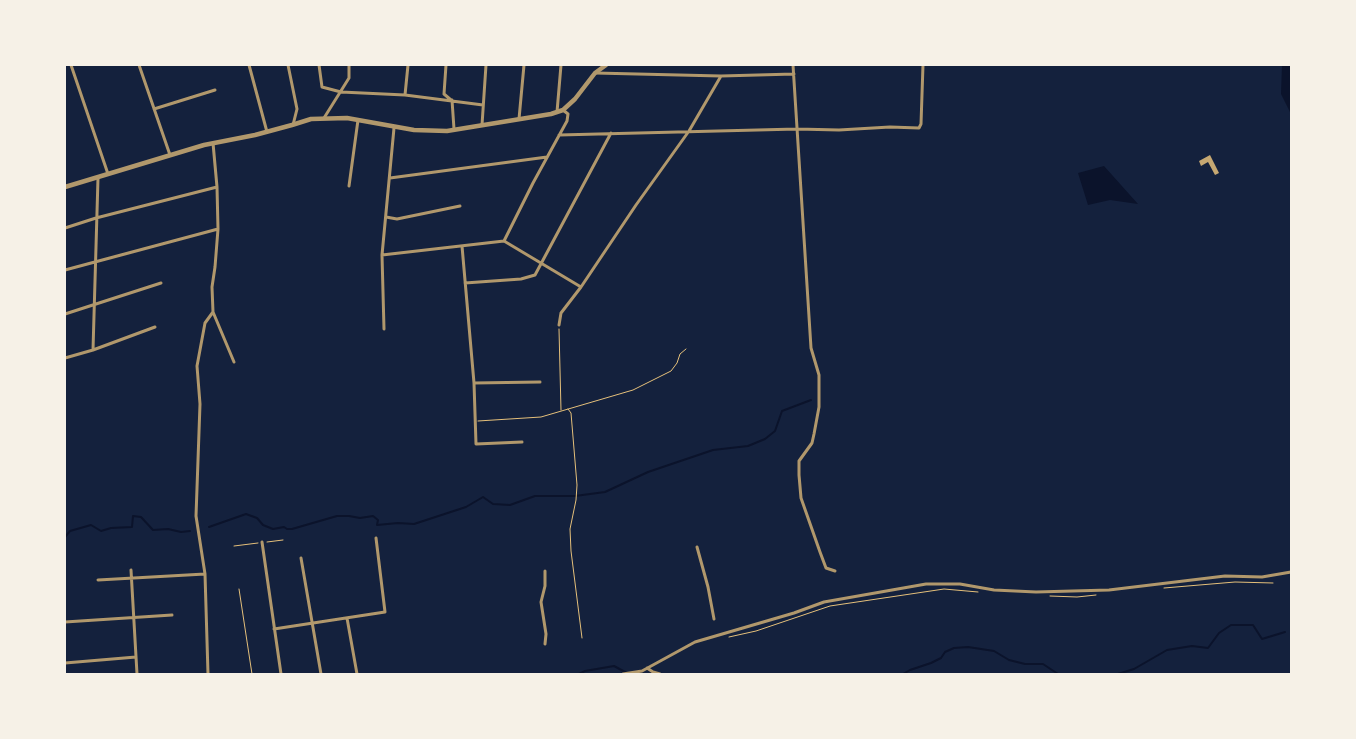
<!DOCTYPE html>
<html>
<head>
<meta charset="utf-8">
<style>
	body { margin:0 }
	#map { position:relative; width:1356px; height:739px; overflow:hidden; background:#14213d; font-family:Manrope,sans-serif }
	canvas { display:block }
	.frame { position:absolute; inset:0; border:66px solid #f6f1e7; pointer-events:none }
</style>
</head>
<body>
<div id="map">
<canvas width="1356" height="739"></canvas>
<div class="frame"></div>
</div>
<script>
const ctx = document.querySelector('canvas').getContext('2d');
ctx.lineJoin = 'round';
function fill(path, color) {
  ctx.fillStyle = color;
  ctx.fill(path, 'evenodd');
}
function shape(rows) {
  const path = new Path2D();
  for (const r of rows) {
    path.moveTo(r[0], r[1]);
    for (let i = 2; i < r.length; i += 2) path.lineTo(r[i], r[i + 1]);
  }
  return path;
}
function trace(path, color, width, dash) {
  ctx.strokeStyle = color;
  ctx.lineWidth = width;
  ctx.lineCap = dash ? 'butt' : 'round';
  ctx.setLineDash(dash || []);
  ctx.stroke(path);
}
fill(shape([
	[1282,65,1291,65,1291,114,1281,94],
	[1104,166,1138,204,1110,200,1088,205,1078,173]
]), '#0b132b');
trace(shape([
	[209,527,246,514,257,518,263,525,273,529,284,527,287,529,292,529,337,516,349,516,360,518,373,516,378,520,377,525,398,523,414,524,466,507,483,497,493,504,510,505,535,496,575,496,605,492,648,472,713,450,748,446,765,439,775,431,782,411,811,400],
	[65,537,70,531,91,525,101,531,111,528,132,527,133,516,141,517,153,530,168,529,181,532,190,531],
	[579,674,585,671,614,666,627,673],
	[903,674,910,670,931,663,941,658,945,652,954,648,968,647,994,651,1009,660,1025,664,1043,664,1058,674],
	[1118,674,1134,669,1167,650,1192,646,1208,648,1219,633,1231,625,1253,625,1262,639,1285,632]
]), '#0b132b', 2);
fill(shape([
	[1210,155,1219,173,1215,175,1208,162,1201,166,1199,161]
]), '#c6a872');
trace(shape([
	[559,329,561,410],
	[568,409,571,413,577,485,576,500,570,529,571,551,582,638],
	[478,421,541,417,633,390,671,371,677,363,680,354,686,349],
	[267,542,283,540],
	[234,546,258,543],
	[1164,588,1235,582,1273,583],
	[239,589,252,674],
	[1050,596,1077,597,1096,595],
	[729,637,756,631,830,606,944,589,978,592]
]), '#e5c07b', 1);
trace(shape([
	[71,65,108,174],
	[139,65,170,155],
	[249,65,267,132],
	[288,65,297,109,293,125],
	[319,65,322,87,341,92,405,95,483,105],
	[446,65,444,94,451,100],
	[793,65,811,348,819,375,819,407,814,434,812,443,799,461,799,475,801,498,820,552,826,568,835,571],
	[595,73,721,76,794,74],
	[405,95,408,65],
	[452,100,454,129],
	[154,109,215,90],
	[557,112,561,65],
	[324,118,349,78,349,65],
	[519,119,524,65],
	[482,125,486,65],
	[559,135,797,129,839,130,890,127,919,128,921,124,923,65],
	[213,143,217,187,218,229,215,267,212,287,213,312,234,362],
	[390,178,547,157],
	[349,186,358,120],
	[386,217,397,219,460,206],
	[65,228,96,218,217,187],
	[504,241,533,183,567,121,568,114,563,110],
	[462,246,474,383,476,444,522,442],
	[382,255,504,241,581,287],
	[65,270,218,229],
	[465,283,521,279,535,275,611,133],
	[65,314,161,283],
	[559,325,561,313,581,287,636,205,689,131,721,76],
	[384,329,382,255,394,128],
	[93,350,98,178],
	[65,358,93,350,155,327],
	[474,383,540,382],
	[262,542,281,674],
	[697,547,708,587,714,619],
	[301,558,321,674],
	[131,570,137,674],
	[98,580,205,574],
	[347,618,357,674],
	[65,622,172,615],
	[274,629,385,612,376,538],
	[545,644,546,634,541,602,545,586,545,571],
	[65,663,136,657],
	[647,668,653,672,660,674],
	[208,674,205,574,196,516,200,404,197,366,205,323,213,312],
	[623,674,642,671,695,642,794,613,824,602,926,584,960,584,994,590,1036,592,1109,590,1225,576,1262,577,1291,572]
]), '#b1986c', 3);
trace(shape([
	[65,187,204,145,255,135,292,125,311,119,347,118,414,130,447,131,551,114,563,110,575,99,595,73,606,65]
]), '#b1986c', 4.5);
</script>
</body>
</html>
